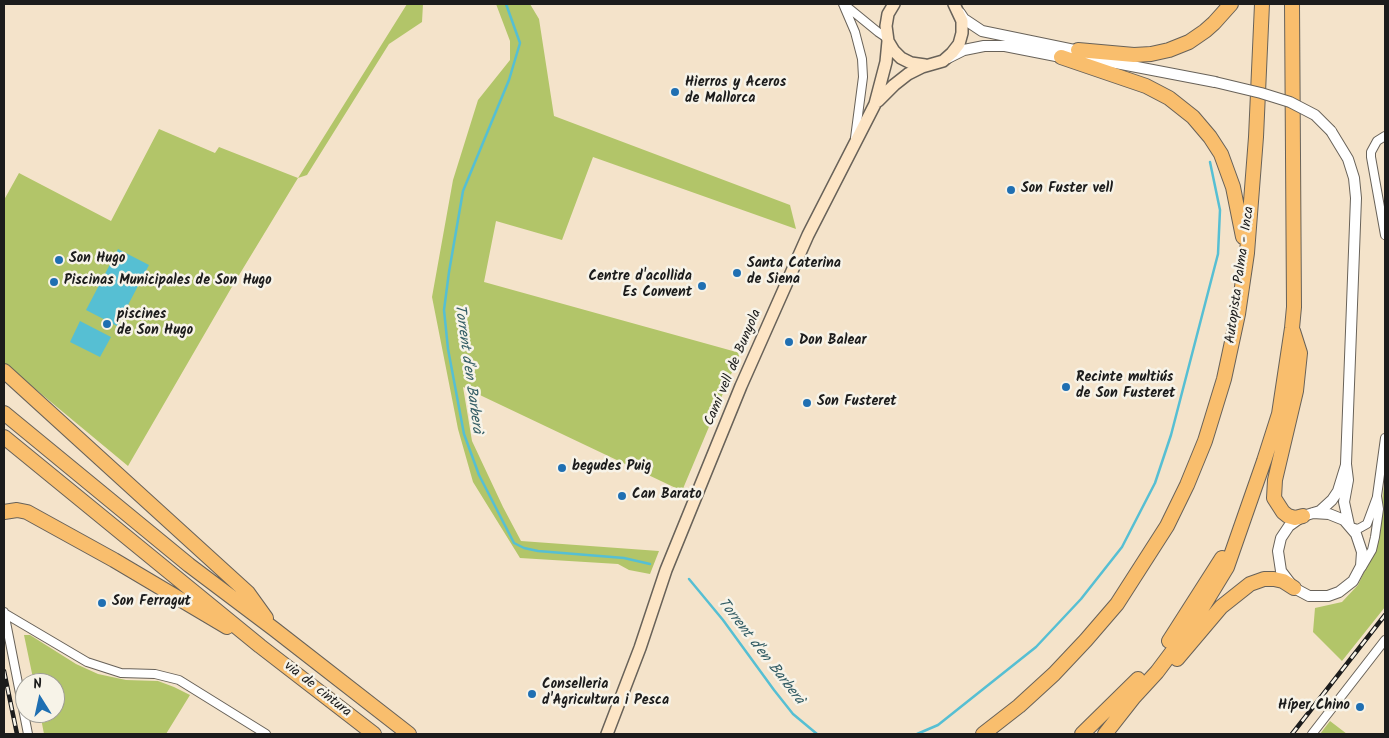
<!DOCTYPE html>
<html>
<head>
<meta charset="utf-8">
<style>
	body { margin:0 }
	#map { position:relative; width:1389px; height:738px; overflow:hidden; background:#f4e3ca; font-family:Kalam,sans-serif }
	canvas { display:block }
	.frame { position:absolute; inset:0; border:5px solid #1c1c1c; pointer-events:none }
	.north { position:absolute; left:15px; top:673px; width:50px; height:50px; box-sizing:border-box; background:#f7f3e8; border:1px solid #9f9d96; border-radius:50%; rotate:350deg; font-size:14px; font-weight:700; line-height:20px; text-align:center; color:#1c1c1c }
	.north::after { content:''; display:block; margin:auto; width:18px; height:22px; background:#1f6fb2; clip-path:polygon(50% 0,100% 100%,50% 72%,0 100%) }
</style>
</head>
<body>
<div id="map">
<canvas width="1389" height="738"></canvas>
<div class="frame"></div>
<div class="north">N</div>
</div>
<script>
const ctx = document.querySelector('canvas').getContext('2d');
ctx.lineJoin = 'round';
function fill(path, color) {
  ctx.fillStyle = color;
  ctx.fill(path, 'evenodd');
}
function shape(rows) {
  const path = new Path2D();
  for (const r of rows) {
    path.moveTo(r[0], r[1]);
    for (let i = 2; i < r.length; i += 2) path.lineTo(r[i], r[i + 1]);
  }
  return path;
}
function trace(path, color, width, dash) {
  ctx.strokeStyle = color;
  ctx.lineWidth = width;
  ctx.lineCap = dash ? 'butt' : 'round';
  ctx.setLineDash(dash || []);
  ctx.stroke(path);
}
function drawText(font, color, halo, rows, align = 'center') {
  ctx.font = font + ' Kalam,sans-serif';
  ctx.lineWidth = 5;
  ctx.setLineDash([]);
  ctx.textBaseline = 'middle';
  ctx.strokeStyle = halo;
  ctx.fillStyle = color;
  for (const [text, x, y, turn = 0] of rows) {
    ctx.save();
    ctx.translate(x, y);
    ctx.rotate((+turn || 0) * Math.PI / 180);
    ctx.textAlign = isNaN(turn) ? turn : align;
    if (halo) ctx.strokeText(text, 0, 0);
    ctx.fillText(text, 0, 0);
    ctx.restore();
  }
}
fill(shape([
	[407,4,423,4,422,22,389,44,307,175,298,178,233,285,128,466,4,363,4,200,19,173,111,221,159,129,215,153,219,147,298,178],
	[496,4,530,4,539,19,554,116,790,205,796,229,593,157,562,240,496,221,484,282,740,353,682,491,463,387,472,441,503,507,521,541,659,551,650,574,629,570,618,564,520,558,473,482,458,429,432,297,453,180,478,100,510,60,510,41],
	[1385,477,1385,607,1342,661,1313,632,1315,608,1342,602,1358,585,1377,545],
	[24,635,30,635,76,664,98,674,126,680,158,681,174,687,190,695,166,734,44,734,40,713,55,713,55,683,34,683],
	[1330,721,1347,734,1320,734]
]), '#b2c569');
fill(shape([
	[118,249,149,265,117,326,86,310],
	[80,321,111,337,100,357,70,342]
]), '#56bfd3');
trace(shape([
	[506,4,520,43,509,80,463,191,449,272,444,310,448,349,464,434,479,475,514,543,524,548,538,551,624,558,650,564],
	[689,579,723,620,774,690,793,714,817,734],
	[917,734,938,725,1036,647,1081,599,1122,547,1155,483,1171,435,1218,254,1220,210,1210,162]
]), '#56bfd3', 2.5);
const minor = shape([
	[843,4,855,32,862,59,863,77,855,138],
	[845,5,878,32,887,38],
	[1385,136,1377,141,1371,152,1371,157,1385,235],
	[1351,527,1358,529,1367,524,1377,497],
	[1362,567,1372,550,1375,537,1379,509,1377,496,1385,438],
	[4,612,28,734],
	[4,613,87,662,121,673,155,674,179,680,266,734],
	[1312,734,1385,640]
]);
const tertiary = shape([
	[960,13,964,19,982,31,1084,52],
	[948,58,964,50,984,46,1005,46,1061,57,1116,63,1215,82],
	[1331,131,1348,159,1354,178,1356,198,1346,464,1348,480,1344,502,1349,525],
	[1313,513,1329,514,1344,520,1356,534,1362,552,1361,566,1353,581,1339,592,1328,596,1309,596,1294,588,1281,571,1278,551,1281,538,1289,526,1303,516,1320,511,1332,500,1338,491,1346,465]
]);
const secondary = shape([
	[894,4,888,14,886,26,888,41,894,51,901,58,911,63,925,65],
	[878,101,894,85,908,74,922,67,943,61,952,53,959,44,962,33,962,21,954,4],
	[607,734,640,648,666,570,741,386,808,235,875,104,886,62,888,41]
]);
const motorway = shape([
	[1078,50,1134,55,1151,54,1169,50,1189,42,1205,31,1214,23,1231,4],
	[1061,57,1146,86,1169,98,1193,117,1210,137,1221,154,1233,187,1243,237],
	[1293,331,1300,353,1296,391,1275,480,1274,498,1283,512,1288,516,1295,518,1303,516],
	[4,371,248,593,266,618],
	[4,413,189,565,274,629,409,734],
	[4,437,260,646,374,734],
	[4,512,17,510,27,512,114,560,227,627],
	[1169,641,1222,558],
	[1177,659,1221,607,1250,584,1264,579,1274,579,1283,581,1294,588],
	[983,734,1019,706,1054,674,1086,640,1117,604,1167,526,1187,485,1205,441,1224,379,1238,314,1247,253,1256,137,1262,4],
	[1082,734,1138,679],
	[1105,734,1134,697,1157,672,1175,648,1199,613,1227,567,1264,461,1279,414,1292,328,1294,307,1292,4]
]);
trace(minor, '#686259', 10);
trace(tertiary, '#686259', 12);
trace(secondary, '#686259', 14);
trace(motorway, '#686259', 16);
trace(minor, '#fff', 8);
trace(tertiary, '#fff', 10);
trace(secondary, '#fde5c5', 11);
trace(motorway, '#f9be6d', 14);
const rail = shape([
	[4,671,17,734],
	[1292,734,1385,615]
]);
trace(rail, '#1c1c1c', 4.5);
trace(rail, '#f7f3e8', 2.5, [8]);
const tertiaryBridge = shape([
	[1215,82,1261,93,1290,102,1315,115,1331,131]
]);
trace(tertiaryBridge, '#686259', 12, []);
trace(tertiaryBridge, '#fff', 10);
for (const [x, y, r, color] of [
	[675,92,5,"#1f6fb2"],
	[1011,190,5,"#1f6fb2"],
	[59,260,5,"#1f6fb2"],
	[737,273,5,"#1f6fb2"],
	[54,282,5,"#1f6fb2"],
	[702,286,5,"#1f6fb2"],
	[107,324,5,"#1f6fb2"],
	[789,342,5,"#1f6fb2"],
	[1066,387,5,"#1f6fb2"],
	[807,403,5,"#1f6fb2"],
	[562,468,5,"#1f6fb2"],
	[622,496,5,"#1f6fb2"],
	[102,603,5,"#1f6fb2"],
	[532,694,5,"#1f6fb2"],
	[1360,707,5,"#1f6fb2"]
]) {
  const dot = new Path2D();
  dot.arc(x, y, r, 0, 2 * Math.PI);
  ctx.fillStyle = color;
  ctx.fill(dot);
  trace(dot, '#f7f3e8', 2);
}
drawText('bold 14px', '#1c1c1c', '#f7f3e8', [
	["Hierros y Aceros",685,84],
	["de Mallorca",685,100],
	["Son Fuster vell",1021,190],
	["Son Hugo",69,260],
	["Santa Caterina",747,265],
	["de Siena",747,281],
	["Centre d'acollida",692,278,"right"],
	["Es Convent",692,294,"right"],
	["Piscinas Municipales de Son Hugo",64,282],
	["piscines",117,316],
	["de Son Hugo",117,332],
	["Don Balear",799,342],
	["Recinte multiús",1076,379],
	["de Son Fusteret",1076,395],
	["Son Fusteret",817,403],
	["begudes Puig",572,468],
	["Can Barato",632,496],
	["Son Ferragut",112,603],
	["Conselleria",542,686],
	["d'Agricultura i Pesca",542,702],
	["Híper Chino",1350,707,"right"]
], 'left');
drawText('14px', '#1c1c1c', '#f7f3e8', [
	["Autopista Palma - Inca",1241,275,-82],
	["Camí vell de Bunyola",734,368,-67],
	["via de cintura",317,690,38]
]);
drawText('italic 15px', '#335d65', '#f7f3e8', [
	["Torrent d'en Barberà",467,369,82],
	["Torrent d'en Barberà",760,652,52]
]);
</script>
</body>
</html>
